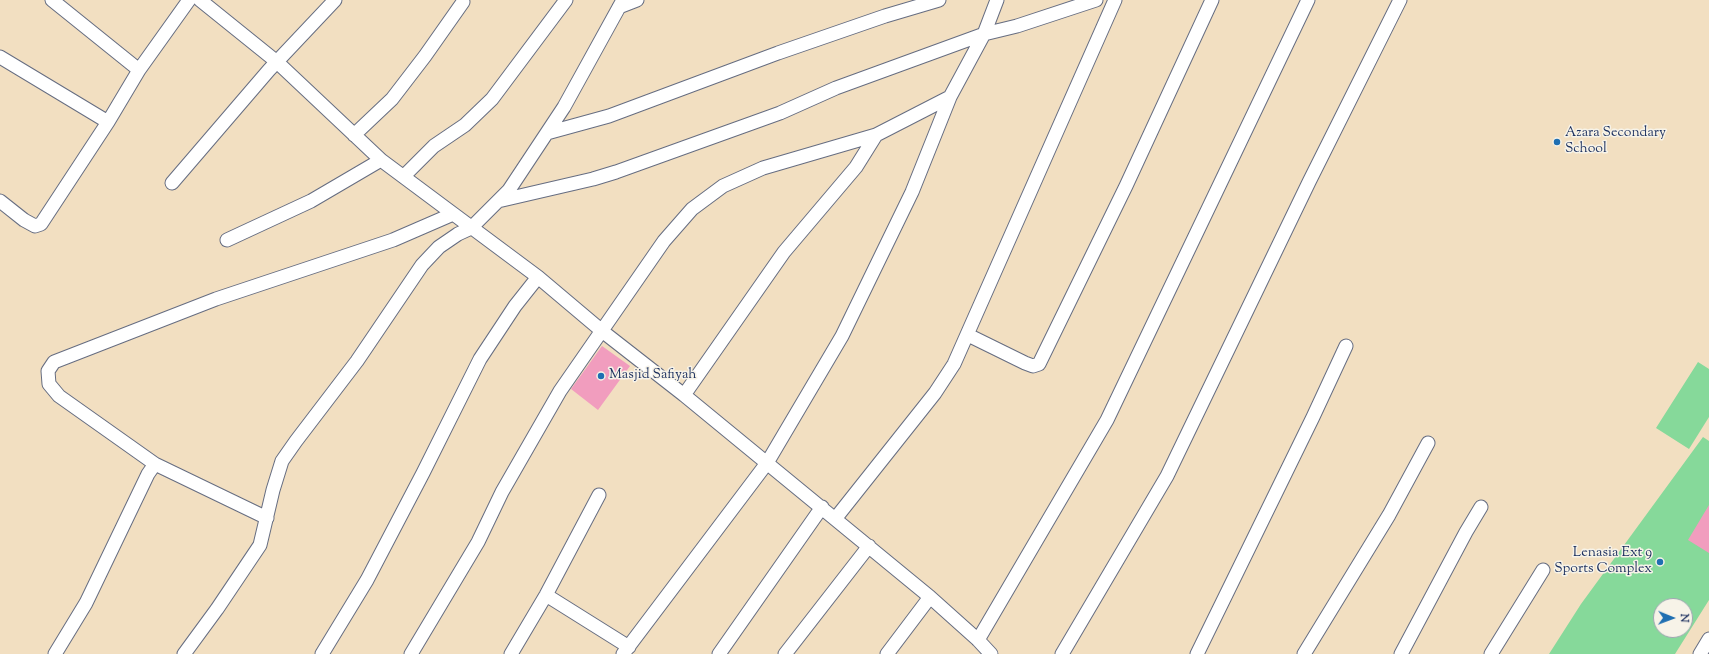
<!DOCTYPE html>
<html>
<head>
<meta charset="utf-8">
<style>
	body { margin:0 }
	#map { position:relative; width:1709px; height:654px; overflow:hidden; background:#f2dfc1; font-family:"Sorts Mill Goudy",serif }
	canvas { display:block }
	.north { position:absolute; left:1653px; top:598px; width:40px; height:40px; box-sizing:border-box; background:#f7f3e8; border:1px solid #9fa5b1; border-radius:50%; rotate:91deg; font-size:11px; font-weight:700; line-height:16px; text-align:center; color:#1b2f5e }
	.north::after { content:''; display:block; margin:auto; width:14px; height:18px; background:#1f6fb2; clip-path:polygon(50% 0,100% 100%,50% 72%,0 100%) }
</style>
</head>
<body>
<div id="map">
<canvas width="1709" height="654"></canvas>
<div class="north">N</div>
</div>
<script>
const ctx = document.querySelector('canvas').getContext('2d');
ctx.lineJoin = 'round';
function fill(path, color) {
  ctx.fillStyle = color;
  ctx.fill(path, 'evenodd');
}
function shape(rows) {
  const path = new Path2D();
  for (const r of rows) {
    path.moveTo(r[0], r[1]);
    for (let i = 2; i < r.length; i += 2) path.lineTo(r[i], r[i + 1]);
  }
  return path;
}
function trace(path, color, width, dash) {
  ctx.strokeStyle = color;
  ctx.lineWidth = width;
  ctx.lineCap = dash ? 'butt' : 'round';
  ctx.setLineDash(dash || []);
  ctx.stroke(path);
}
function drawText(font, color, halo, rows, align = 'center') {
  ctx.font = font + ' "Sorts Mill Goudy",serif';
  ctx.lineWidth = 3;
  ctx.setLineDash([]);
  ctx.textBaseline = 'middle';
  ctx.strokeStyle = halo;
  ctx.fillStyle = color;
  for (const [text, x, y, turn = 0] of rows) {
    ctx.save();
    ctx.translate(x, y);
    ctx.rotate((+turn || 0) * Math.PI / 180);
    ctx.textAlign = isNaN(turn) ? turn : align;
    if (halo) ctx.strokeText(text, 0, 0);
    ctx.fillText(text, 0, 0);
    ctx.restore();
  }
}
fill(shape([
	[1698,362,1709,369,1709,417,1689,449,1656,428],
	[1703,437,1709,441,1709,600,1675,654,1549,654,1581,604],
	[1661,606,1685,606,1685,630,1661,630]
]), '#86d99a');
fill(shape([
	[602,346,630,366,598,410,571,389],
	[1709,505,1709,553,1688,540]
]), '#f19dbe');
const minor = shape([
	[52,0,139,70],
	[200,0,277,62,381,160,538,277,602,331,684,395,930,597,978,640,991,654],
	[619,7,637,0],
	[0,57,108,122],
	[547,133,609,116,778,53,885,16,939,0],
	[354,135,392,99,425,56,463,2],
	[404,176,434,146,465,125,492,99,566,0],
	[172,183,269,70,335,0],
	[0,201,24,220,35,226,41,224,108,122,139,70,189,0],
	[498,201,593,179,616,172,780,113,836,88,984,34,1017,26,1096,0],
	[227,240,311,201,381,160],
	[968,335,1025,363,1033,366,1039,364,1126,186,1212,0],
	[684,395,784,252,856,167,876,135],
	[267,518,155,464,59,396,49,384,48,371,54,362,216,299,393,240,453,214],
	[835,519,935,393,954,364,1115,0],
	[546,595,629,647],
	[978,640,1107,420,1308,0],
	[55,654,86,603,148,474,155,464],
	[184,654,217,609,260,545,273,490,282,461,296,441,357,361,422,265,439,247,458,234,471,228,509,190,564,107,623,0],
	[322,654,367,580,423,473,480,359,515,306,538,277],
	[411,654,478,542,502,492,560,391,664,241,692,209,723,186,763,168,876,135,950,97],
	[511,654,546,595,599,495],
	[623,654,767,463,842,336,912,192,950,97,984,34,997,0],
	[719,654,822,507],
	[785,654,869,546],
	[887,654,930,597],
	[1062,654,1167,476,1309,182,1400,0],
	[1197,654,1313,417,1346,346],
	[1304,654,1389,515,1428,443],
	[1401,654,1466,532,1481,507],
	[1491,654,1543,570],
	[1700,654,1709,639]
]);
trace(minor, '#666d81', 15);
trace(minor, '#fff', 13);
for (const [x, y, r, color] of [
	[1557,142,4,"#1f6fb2"],
	[601,376,4,"#1f6fb2"],
	[1660,562,4,"#1f6fb2"]
]) {
  const dot = new Path2D();
  dot.arc(x, y, r, 0, 2 * Math.PI);
  ctx.fillStyle = color;
  ctx.fill(dot);
  trace(dot, '#f7f3e8', 1.5);
}
drawText('14px', '#1b2f5e', '#f7f3e8', [
	["Azara Secondary",1565,134],
	["School",1565,150],
	["Masjid Safiyah",609,376],
	["Lenasia Ext 9",1652,554,"right"],
	["Sports Complex",1652,570,"right"]
], 'left');
</script>
</body>
</html>
